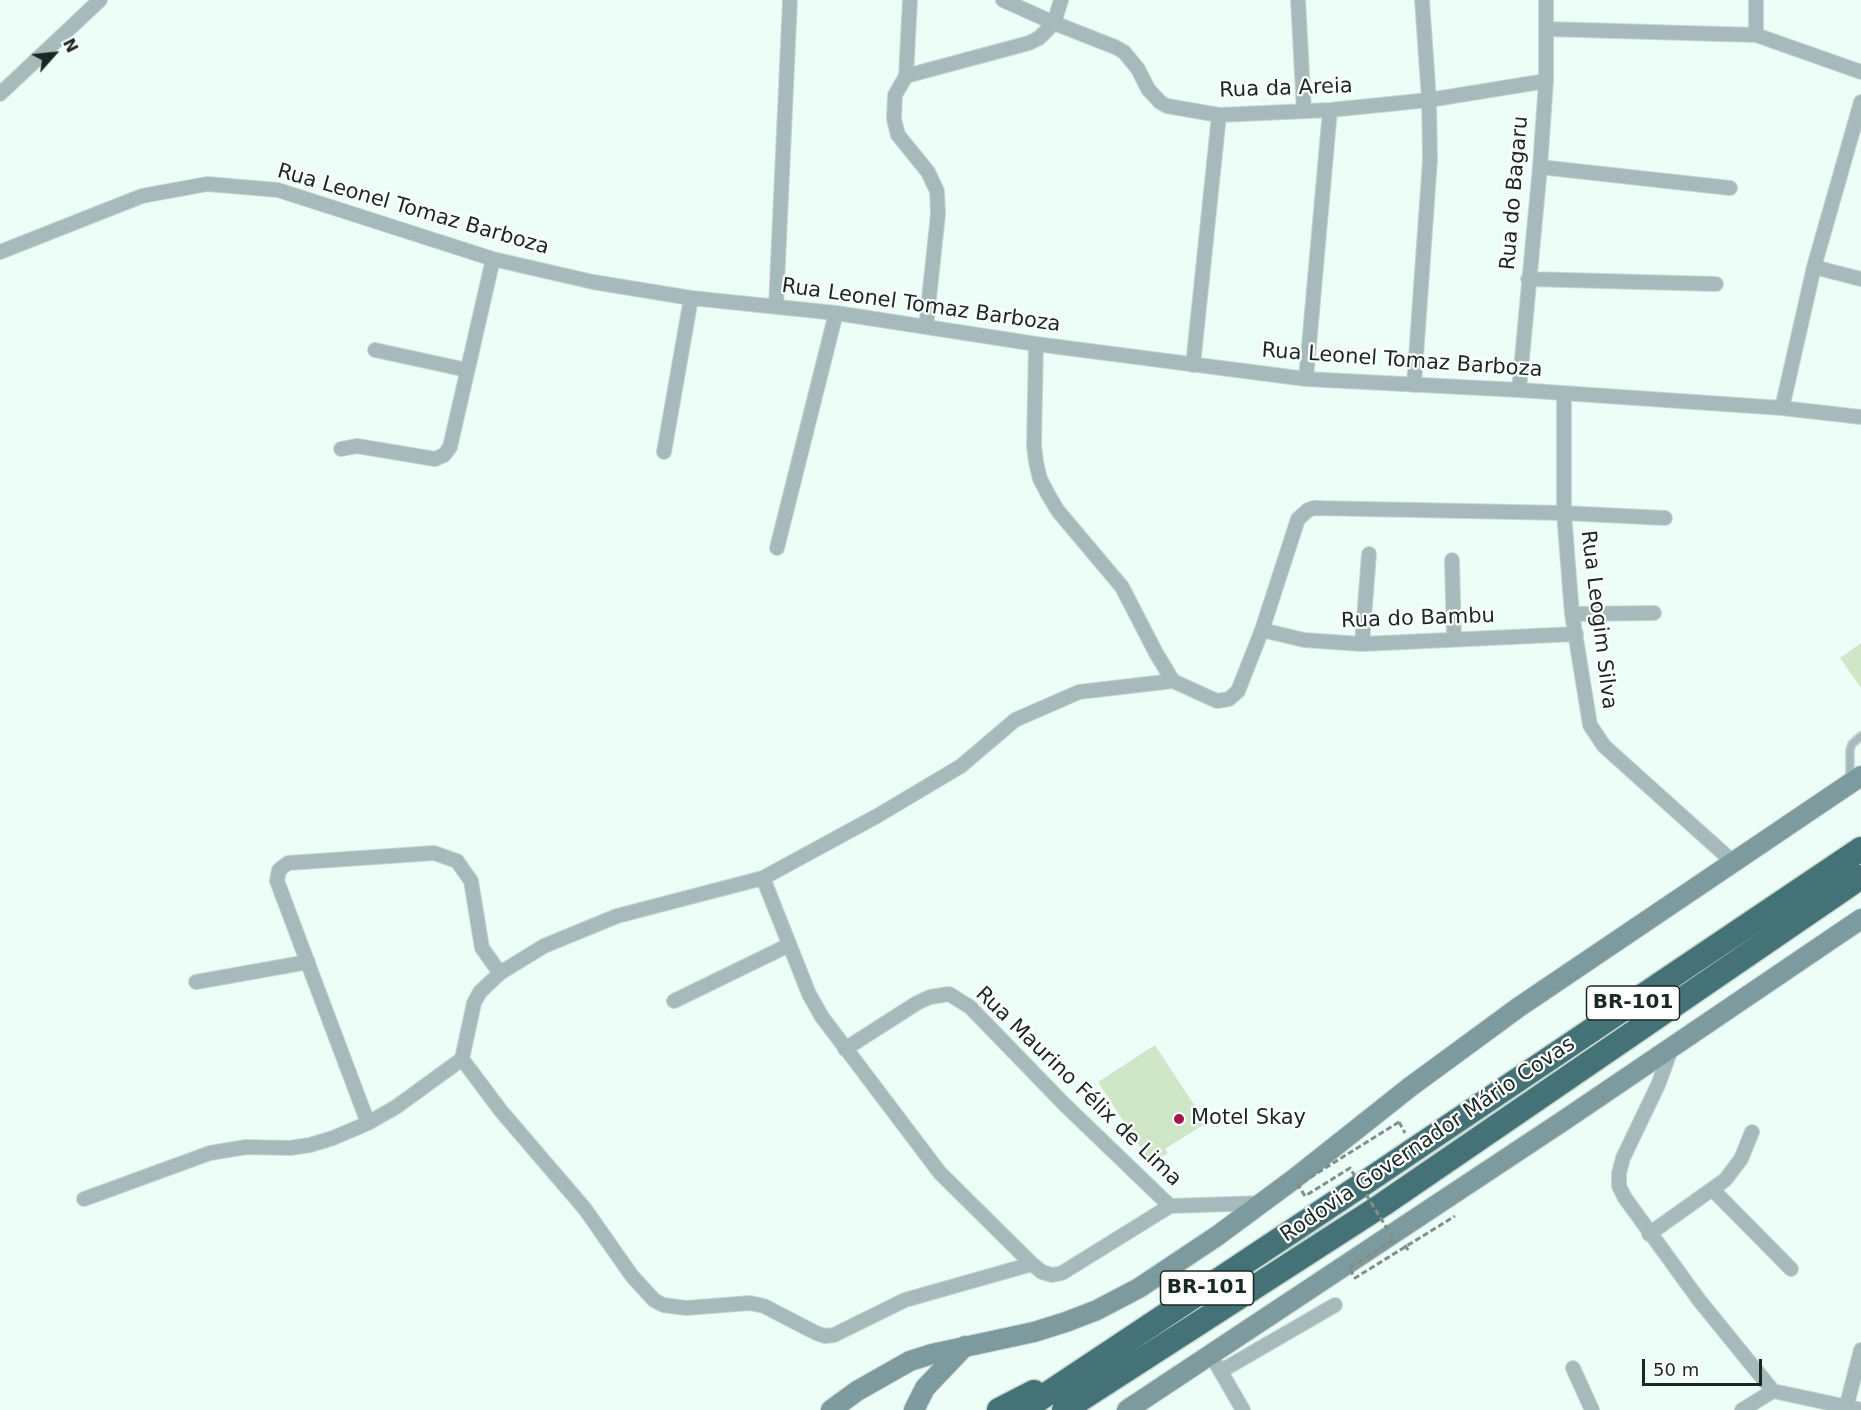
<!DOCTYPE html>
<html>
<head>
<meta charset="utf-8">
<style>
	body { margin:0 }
	#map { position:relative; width:1861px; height:1410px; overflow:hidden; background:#edfef8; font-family:"DejaVu Sans",sans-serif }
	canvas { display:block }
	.north { position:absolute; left:24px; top:24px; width:60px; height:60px; -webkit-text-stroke:4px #fff; paint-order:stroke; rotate:63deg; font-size:16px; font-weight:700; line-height:24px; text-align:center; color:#182823 }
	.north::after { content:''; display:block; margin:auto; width:21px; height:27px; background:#182823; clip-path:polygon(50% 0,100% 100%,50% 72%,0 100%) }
	.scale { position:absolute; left:1642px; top:1359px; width:120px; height:27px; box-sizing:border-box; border:3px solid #182823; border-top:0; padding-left:8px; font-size:18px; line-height:21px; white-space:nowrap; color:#182823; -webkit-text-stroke:4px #fff; paint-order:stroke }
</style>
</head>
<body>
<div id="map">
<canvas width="1861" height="1410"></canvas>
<div class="north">N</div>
<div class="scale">50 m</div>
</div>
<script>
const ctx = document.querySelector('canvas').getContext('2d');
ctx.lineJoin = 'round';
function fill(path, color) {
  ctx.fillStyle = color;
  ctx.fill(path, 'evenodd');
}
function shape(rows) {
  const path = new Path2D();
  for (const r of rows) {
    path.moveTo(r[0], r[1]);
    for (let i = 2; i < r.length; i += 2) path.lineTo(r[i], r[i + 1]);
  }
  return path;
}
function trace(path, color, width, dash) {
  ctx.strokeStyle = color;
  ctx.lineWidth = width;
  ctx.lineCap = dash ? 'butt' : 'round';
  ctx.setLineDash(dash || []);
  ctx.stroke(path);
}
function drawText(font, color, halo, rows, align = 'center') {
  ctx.font = font + ' "DejaVu Sans",sans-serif';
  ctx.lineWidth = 4.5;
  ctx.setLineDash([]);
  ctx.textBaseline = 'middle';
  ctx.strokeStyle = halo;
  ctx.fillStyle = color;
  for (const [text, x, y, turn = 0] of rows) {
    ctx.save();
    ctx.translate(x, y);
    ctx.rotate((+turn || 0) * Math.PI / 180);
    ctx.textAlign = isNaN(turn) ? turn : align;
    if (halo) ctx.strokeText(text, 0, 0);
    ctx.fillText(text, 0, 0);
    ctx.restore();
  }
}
fill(shape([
	[1861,643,1861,688,1840,658],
	[1155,1045,1206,1123,1165,1149,1168,1153,1151,1164,1098,1082]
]), '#d0e7c7');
const lane = shape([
	[1850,780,1850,750,1852,744,1861,736]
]);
const street = shape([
	[910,0,906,76,895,95,894,119,898,135,928,172,937,191,938,214,926,327],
	[1003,0,1054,23,1115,47,1124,52,1138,69,1148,89,1160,102,1167,106,1219,115,1330,110,1429,100,1546,81],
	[1298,0,1304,111],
	[1756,0,1756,35],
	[1546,29,1756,35,1861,72],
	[906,76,1029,43,1039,38,1054,23,1061,0],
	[0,94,100,0],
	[1540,167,1730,188],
	[0,252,142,196,207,184,278,190,493,259,593,282,691,298,836,313,1036,344,1306,379,1519,390,1782,408,1861,417],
	[1814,267,1861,279],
	[1528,279,1716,284],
	[776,306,790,0],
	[1036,344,1034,445,1036,462,1040,479,1049,496,1058,511,1122,587,1156,653,1173,681,1217,701,1229,699,1238,691,1262,630,1298,519,1308,510,1314,508,1564,513,1665,518],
	[375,350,467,370],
	[1193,365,1219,115],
	[1306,379,1330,110],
	[1414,385,1430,160,1429,100,1422,0],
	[1519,390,1540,167,1546,81,1546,0],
	[1564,393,1564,513,1568,564,1572,614,1590,725,1604,746,1733,862],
	[1782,408,1814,267,1861,102],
	[341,449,357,446,435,459,444,455,450,447,493,259],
	[664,452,691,298],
	[777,548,836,313],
	[1452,560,1454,639],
	[1572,614,1654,613],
	[1262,630,1304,640,1362,644,1576,634],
	[1362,644,1369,554],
	[763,878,809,994,822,1017,940,1173,1032,1264,1042,1272,1052,1275,1062,1273,1170,1206],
	[196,982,308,962],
	[674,1001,789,945],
	[1672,1047,1658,1085,1623,1158,1619,1173,1619,1186,1625,1198,1699,1300,1773,1391,1861,1410],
	[845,1049,917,1003,930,997,949,994,970,1007,1064,1104,1170,1206,1262,1203],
	[462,1059,501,1111,585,1209,632,1276,654,1300,663,1305,686,1308,750,1303,764,1306,816,1333,825,1336,834,1335,905,1300,1032,1264],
	[368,1123,277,881,279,870,288,863,434,853,457,861,471,881,482,948,500,973],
	[1713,1190,1791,1269],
	[84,1199,210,1153,246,1147,290,1148,310,1145,333,1138,368,1123,396,1107,462,1059,474,1003,480,992,500,973,544,946,617,916,763,878,877,816,961,766,1015,720,1079,692,1173,681],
	[1649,1234,1725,1180,1741,1159,1752,1132],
	[1217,1365,1243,1410],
	[1573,1368,1592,1410],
	[1221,1371,1335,1305],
	[1846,1408,1861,1350],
	[1742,1410,1773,1391]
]);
const secondary = shape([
	[831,1410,857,1391,910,1361,932,1354,1034,1332,1066,1322,1097,1310,1139,1288,1217,1236,1294,1179,1410,1087,1519,1007,1861,776],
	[914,1410,925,1388,965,1346],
	[1127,1410,1563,1121,1861,919]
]);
const highway = shape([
	[999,1410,1034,1392],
	[1023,1410,1366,1182,1861,849],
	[1064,1410,1382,1205,1861,877]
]);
trace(lane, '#c7d7d2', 10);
trace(street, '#c7d7d2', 16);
trace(secondary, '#c7d7d2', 22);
trace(highway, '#c7d7d2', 27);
trace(shape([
	[1399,1122,1405,1133],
	[1405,1245,1409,1252]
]), '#7f908a', 3, [6, 3]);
trace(lane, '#a6babc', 7);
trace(street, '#a6babc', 14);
trace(secondary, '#7d9b9e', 20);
trace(highway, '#457276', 24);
trace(shape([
	[1399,1122,1298,1185,1305,1196,1350,1168,1394,1240,1349,1268,1355,1278,1455,1216]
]), '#7f908a', 3, [6, 3]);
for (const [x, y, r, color] of [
	[1179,1119,6,"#a61451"]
]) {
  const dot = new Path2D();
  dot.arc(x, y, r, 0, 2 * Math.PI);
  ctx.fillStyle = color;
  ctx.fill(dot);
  trace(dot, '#fff', 2);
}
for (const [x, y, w] of [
	[1633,1003,93],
	[1207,1288,93]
]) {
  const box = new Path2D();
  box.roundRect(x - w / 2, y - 17, w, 34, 4.5);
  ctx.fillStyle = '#fff';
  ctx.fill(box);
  trace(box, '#182823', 1.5);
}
drawText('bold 20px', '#182823', null, [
	["BR-101",1633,1003],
	["BR-101",1207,1288]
]);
drawText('21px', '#182823', '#fff', [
	["Rua da Areia",1286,89,-2],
	["Rua do Bagaru",1515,193,-85],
	["Rua Leonel Tomaz Barboza",413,210,16],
	["Rua Leonel Tomaz Barboza",921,306,8],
	["Rua Leonel Tomaz Barboza",1402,361,4],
	["Rua do Bambu",1418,619,-2],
	["Rua Leogim Silva",1598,620,83],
	["Rua Maurino Félix de Lima",1078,1087,44],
	["Rodovia Governador Mário Covas",1428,1140,-34]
]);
drawText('21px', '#182823', '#fff', [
	["Motel Skay",1191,1119]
], 'left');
</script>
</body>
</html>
